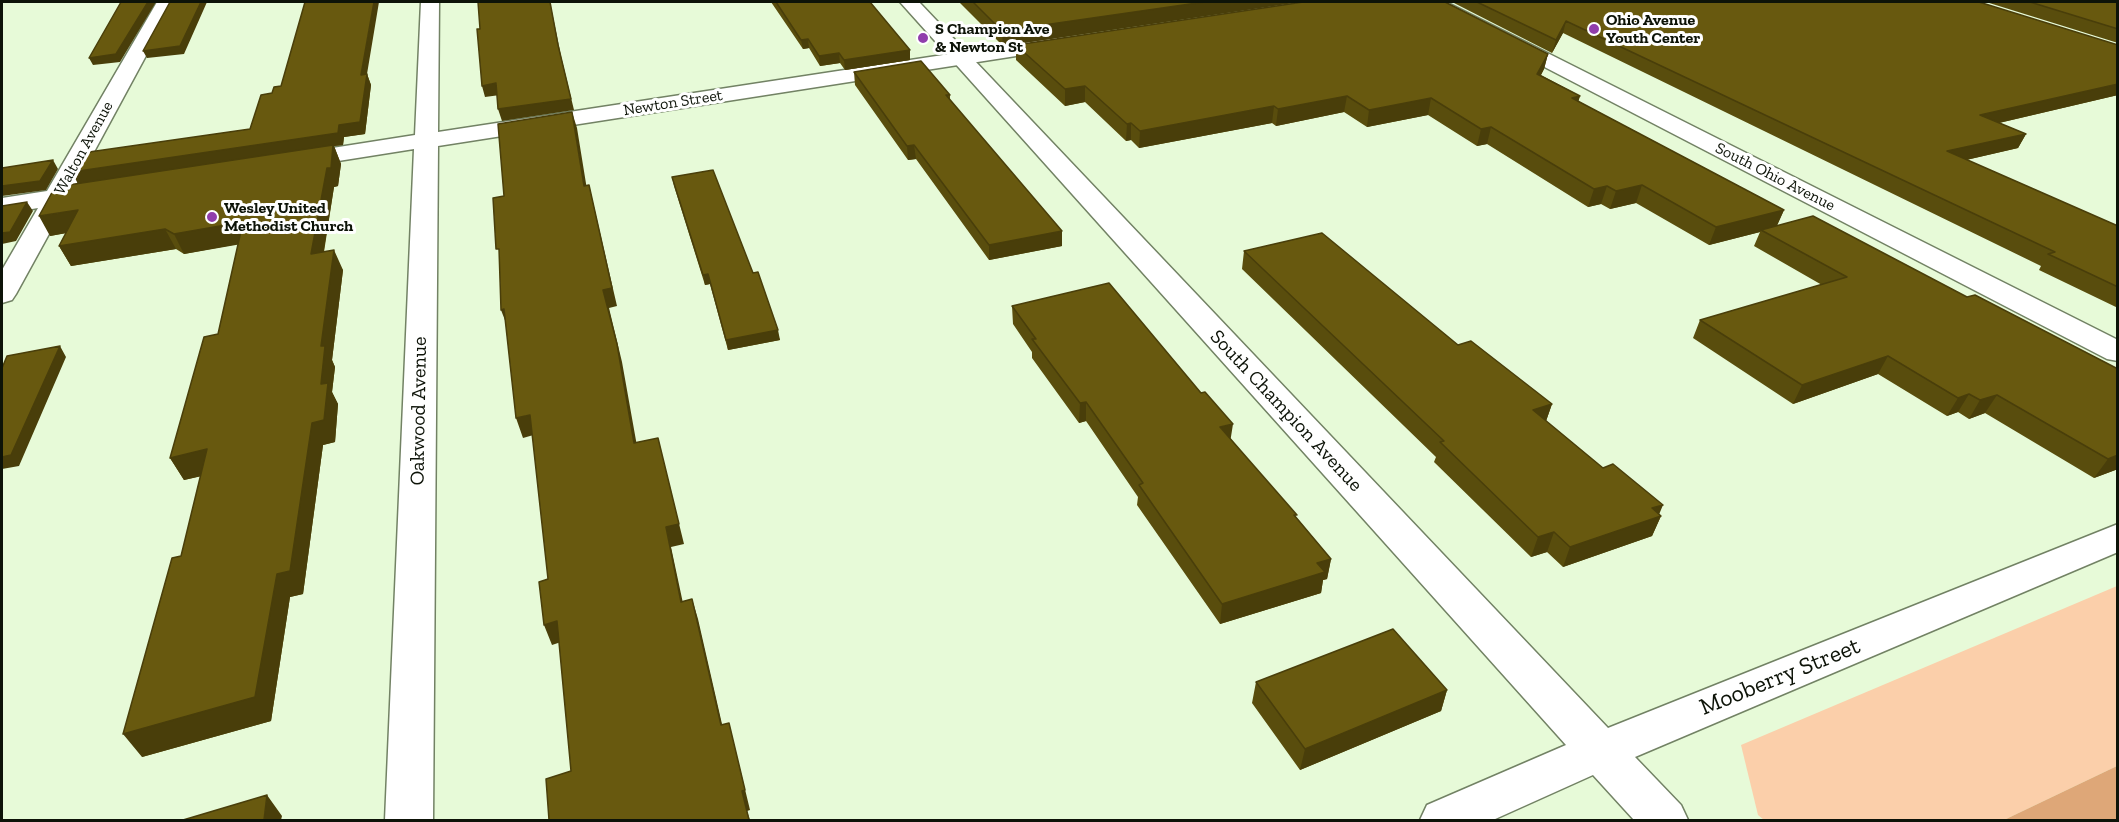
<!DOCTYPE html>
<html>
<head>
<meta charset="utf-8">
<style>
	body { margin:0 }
	#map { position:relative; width:2119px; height:822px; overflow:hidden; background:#e7fad8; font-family:"Zilla Slab",serif }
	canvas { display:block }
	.frame { position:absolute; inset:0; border:3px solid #0d1308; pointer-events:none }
</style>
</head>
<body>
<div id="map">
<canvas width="2119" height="822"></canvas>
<div class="frame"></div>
</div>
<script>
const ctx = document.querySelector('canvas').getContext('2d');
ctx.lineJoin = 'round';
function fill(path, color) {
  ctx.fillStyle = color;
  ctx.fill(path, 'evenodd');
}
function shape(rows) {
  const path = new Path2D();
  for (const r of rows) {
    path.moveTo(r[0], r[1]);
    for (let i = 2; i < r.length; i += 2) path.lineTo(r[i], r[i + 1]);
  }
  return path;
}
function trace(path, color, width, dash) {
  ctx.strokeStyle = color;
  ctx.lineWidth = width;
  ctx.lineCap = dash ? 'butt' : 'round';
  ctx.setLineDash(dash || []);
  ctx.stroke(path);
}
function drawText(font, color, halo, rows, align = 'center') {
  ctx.font = font + ' "Zilla Slab",serif';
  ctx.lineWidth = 6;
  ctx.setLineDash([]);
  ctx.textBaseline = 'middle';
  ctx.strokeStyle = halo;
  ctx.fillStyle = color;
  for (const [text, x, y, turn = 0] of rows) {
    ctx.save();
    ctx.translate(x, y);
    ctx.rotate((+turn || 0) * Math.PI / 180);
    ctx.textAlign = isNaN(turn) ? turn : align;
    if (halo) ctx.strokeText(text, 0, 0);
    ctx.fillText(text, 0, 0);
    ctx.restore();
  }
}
fill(shape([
	[2117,586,2117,766,2004,820,1764,820,1758,815,1741,745]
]), '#fbcfaa');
fill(shape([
	[2117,766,2117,820,2004,820]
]), '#dea778');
const minor = shape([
	[157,2,175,2,75,187,94,183,103,186,107,191,103,196,66,203,16,294,12,300,2,303,2,270,38,208,2,214,2,198,47,191,157,2],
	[421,2,439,2,438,132,1061,37,1068,39,1071,43,1068,47,1061,49,438,146,433,820,385,820,414,149,294,168,286,166,282,161,286,156,294,154,415,135,421,2]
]);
const tertiary = shape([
	[900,2,919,2,1608,728,2118,524,2118,552,1635,757,1681,805,1688,820,1634,820,1593,775,1493,820,1420,820,1427,805,1566,745,900,2],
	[1424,2,1446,2,2118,340,2118,361,2107,359,1427,6,1424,2]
]);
trace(minor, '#728264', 3);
trace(tertiary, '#728264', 3);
fill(minor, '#fff');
fill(tertiary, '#fff');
fill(shape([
	[771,2,870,2,910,60,845,70,840,63,820,66,809,48,803,49],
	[959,2,1300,2,1003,46],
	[1454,2,1979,2,2118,95,1999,123,2026,134,2018,148,1966,160,2118,226,2118,308,2039,270,2041,266,1563,33,1552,53,1454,3],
	[1986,2,2118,2,2118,43],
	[1016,45,1548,54,1544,69,1541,75,1580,96,1578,101,1784,210,1777,225,1967,297,2118,369,2118,469,2094,478,1985,413,1969,419,1958,412,1947,416,1878,374,1793,404,1693,338,1700,320,1822,285,1754,246,1760,232,1709,245,1636,203,1610,209,1601,204,1588,207,1487,144,1477,146,1428,115,1367,127,1344,112,1276,126,1272,123,1139,148,1131,140,1126,141,1085,102,1065,106,1016,60],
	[854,72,950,95,950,100,1062,246,989,260,916,159,908,160,855,85],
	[367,74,371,85,365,134,344,137,343,145,334,146,341,164,338,186,334,187,324,252,343,270,332,360,335,367,332,392,338,404,335,442,323,445,303,594,290,597,271,721,142,757,181,556,201,476,184,480,170,458,218,334,238,244,184,254,176,249,71,266,59,246,66,233,50,236,78,184,250,129,272,93,281,86],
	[672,177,753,273,780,340,728,350,710,284,705,285,674,186],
	[1244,251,1458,345,1552,404,1546,421,1661,516,1652,536,1563,567,1547,552,1531,557,1434,462,1436,457,1242,269],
	[1012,306,1231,439,1331,559,1327,579,1323,580,1321,593,1220,624,1137,505,1138,497,1086,421,1079,423,1032,358,1032,352,1013,324],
	[1256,682,1447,690,1441,711,1300,770,1252,703]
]), '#594d0d');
fill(shape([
	[148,2,156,2,120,62,93,65,89,58],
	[201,2,207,2,184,54,147,58,143,51],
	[374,2,379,2,365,86,361,75],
	[550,2,561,56,574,110,502,121,498,109,558,45],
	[1204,2,1300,2,1003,46,1002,31],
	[1566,21,1563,33,1552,53,1556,40],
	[808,39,809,48,803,49,801,40],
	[910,50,910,60,845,70,844,60],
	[839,53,840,63,820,66,819,56],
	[1548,54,1544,69,1533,90,1537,74],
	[367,74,371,85,365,134,344,137,343,145,334,146,341,164,338,186,334,187,320,274,311,254,327,168,78,184,72,172,339,125],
	[496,83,500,95,485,97,482,86],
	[2118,84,2118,95,1973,129,1980,115],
	[1085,86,1085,102,1065,106,1065,89],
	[1347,96,1344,112,1276,126,1278,109],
	[1580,96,1575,113,1572,98],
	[1431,98,1428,115,1367,127,1369,110],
	[1274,106,1272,123,1139,148,1140,131],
	[572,112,577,128,589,202,584,186],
	[1131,123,1131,140,1126,141,1127,124],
	[1491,127,1487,144,1477,146,1481,129],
	[2026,134,2018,148,1940,166,1947,151],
	[914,145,916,159,908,160,907,146],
	[53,160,58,169,46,190,2,196,2,186],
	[589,185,617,306,609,308,622,362,640,463,634,443,603,290],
	[1642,185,1636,203,1610,209,1616,191],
	[1607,186,1601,204,1588,207,1594,189],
	[27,202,33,211,16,241,2,244,2,233],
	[78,210,89,229,50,236,39,216],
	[1784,210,1776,228,1761,230,1760,232,1709,245,1716,227],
	[243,222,253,242,184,254,174,234],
	[165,229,176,249,71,266,59,246],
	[1062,231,1062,246,989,260,989,245],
	[334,250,343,270,332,360,335,367,332,392,338,404,335,442,323,445,303,594,290,597,271,721,142,757,123,734,277,574,321,384,321,346],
	[708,274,710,284,705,285,703,275],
	[504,309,508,328,501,310],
	[778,330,780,340,728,350,726,340],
	[60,346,66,357,19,466,2,469,2,457],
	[1888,356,1878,374,1793,404,1802,385],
	[1969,394,1958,412,1947,416,1958,398],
	[1997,395,1985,413,1969,419,1980,400],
	[1086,402,1086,421,1079,423,1080,403],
	[1552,404,1545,424,1533,410],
	[530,415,537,434,523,438,516,418],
	[1233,424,1230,443,1220,427],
	[658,438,684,544,671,547,687,622,681,602,666,527],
	[207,449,220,472,184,480,170,458],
	[2118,455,2118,469,2094,478,2108,459],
	[1663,505,1658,517,1661,516,1652,536,1563,567,1570,547,1652,508],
	[1554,532,1547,552,1531,557,1538,537],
	[1331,559,1327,579,1323,580,1321,593,1220,624,1222,604,1317,563],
	[692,599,698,619,727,746,721,725],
	[557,621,564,641,552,645,544,625],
	[1447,690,1441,711,1300,770,1305,749],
	[729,723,750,810,747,811,750,820,749,820,742,791],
	[267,795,282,816,281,820,264,820]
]), '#493e0a');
const building = shape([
	[121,2,148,2,116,54,89,58,121,2],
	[170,2,201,2,180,46,143,51,170,2],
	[305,2,374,2,361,75,367,74,360,122,339,125,338,133,72,172,82,153,250,129,261,95,272,93,274,87,281,86,305,2],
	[478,2,550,2,558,45,571,99,498,109,496,83,482,86,477,29,480,29,478,2],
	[776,2,870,2,910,50,844,60,839,53,819,56,808,39,801,40,776,2],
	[973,2,1204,2,1002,31,973,2],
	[1303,2,1445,2,1548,54,1537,74,1580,96,1572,98,1784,210,1716,227,1642,185,1616,191,1607,186,1594,189,1491,127,1481,129,1431,98,1369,110,1347,96,1278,109,1274,106,1140,131,1131,123,1127,124,1085,86,1065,89,1016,45,1303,2],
	[1477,2,1979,2,2118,45,2118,84,1980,115,2026,134,1947,151,2118,226,2118,287,2048,254,2055,252,1566,21,1556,40,1477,2],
	[2030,2,2118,2,2118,29,2030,2],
	[921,61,950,95,946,95,1062,231,989,245,914,145,907,146,854,72,921,61],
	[572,112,584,186,589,185,612,288,603,290,617,344,634,443,658,438,679,524,666,527,681,602,692,599,721,725,729,723,745,790,742,791,749,820,549,820,546,779,571,771,557,621,544,625,539,582,548,579,530,415,516,418,504,309,501,310,499,249,496,249,493,198,504,196,498,124,572,112],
	[333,145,331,168,327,168,311,254,334,250,321,346,325,346,321,384,328,383,324,420,312,423,290,571,277,574,255,697,123,734,172,558,181,556,207,449,170,458,204,337,218,334,243,222,174,234,165,229,59,246,78,210,39,216,55,187,333,145],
	[53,160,40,181,2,186,2,168,53,160],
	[713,170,753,273,758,272,778,330,726,340,708,274,703,275,672,177,713,170],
	[27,202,10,232,2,233,2,206,27,202],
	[1813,216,1967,297,1975,295,2118,369,2118,455,2108,459,1997,395,1980,400,1969,394,1958,398,1888,356,1802,385,1700,320,1847,277,1761,230,1813,216],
	[1322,233,1458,345,1471,341,1552,404,1533,410,1603,468,1613,464,1663,505,1652,508,1661,516,1570,547,1554,532,1538,537,1440,442,1444,441,1244,251,1322,233],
	[1109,283,1201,393,1205,392,1233,424,1220,427,1297,515,1294,515,1331,559,1317,563,1325,572,1222,604,1139,485,1143,483,1086,402,1080,403,1032,339,1036,339,1012,306,1109,283],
	[60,346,11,455,2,457,2,368,7,356,60,346],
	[1393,629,1447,690,1305,749,1256,682,1393,629],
	[267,795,264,820,183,820,267,795]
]);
fill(building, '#68590f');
trace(building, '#493e0a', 1.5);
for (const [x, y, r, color] of [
	[1594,29,6,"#903dac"],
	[923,38,6,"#903dac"],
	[212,217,6,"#903dac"]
]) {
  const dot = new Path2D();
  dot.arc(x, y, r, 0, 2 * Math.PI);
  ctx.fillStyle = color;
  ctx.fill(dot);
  trace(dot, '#fff', 2);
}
drawText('bold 16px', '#0d1308', '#fff', [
	["Ohio Avenue",1606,20],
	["Youth Center",1606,38],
	["S Champion Ave",935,29],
	["& Newton St",935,47],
	["Wesley United",224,208],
	["Methodist Church",224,226]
], 'left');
drawText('16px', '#0d1308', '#fff', [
	["Newton Street",673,103,-9],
	["Walton Avenue",84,148,-61],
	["South Ohio Avenue",1775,177,27]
]);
drawText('20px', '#0d1308', '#fff', [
	["Oakwood Avenue",419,411,-89],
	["South Champion Avenue",1286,411,47]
]);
drawText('24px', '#0d1308', '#fff', [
	["Mooberry Street",1780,677,-22]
]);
</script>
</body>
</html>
